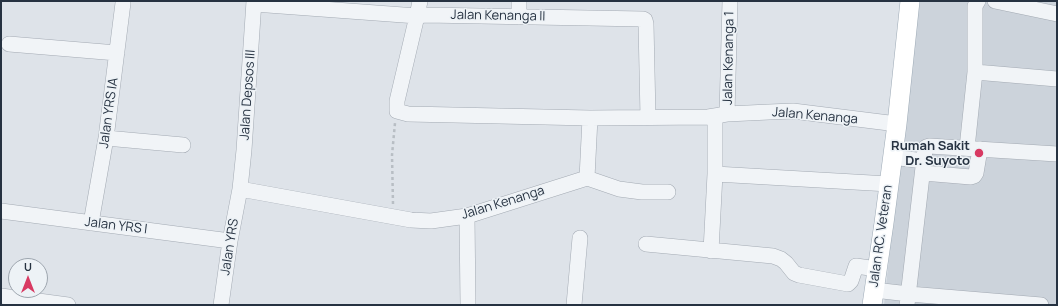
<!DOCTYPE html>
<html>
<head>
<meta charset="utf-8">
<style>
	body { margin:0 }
	#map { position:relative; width:1058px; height:306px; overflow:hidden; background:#dee3e9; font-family:Manrope,sans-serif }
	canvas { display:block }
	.frame { position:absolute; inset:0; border:2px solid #263241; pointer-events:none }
	.north { position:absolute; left:8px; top:258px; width:40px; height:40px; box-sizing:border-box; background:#edf2f6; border:1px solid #9da5ae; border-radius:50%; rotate:0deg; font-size:11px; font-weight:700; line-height:16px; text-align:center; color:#263241 }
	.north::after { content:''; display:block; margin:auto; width:14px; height:18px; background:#d83962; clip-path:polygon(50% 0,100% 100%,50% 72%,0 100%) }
</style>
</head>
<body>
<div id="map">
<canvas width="1058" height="306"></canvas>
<div class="frame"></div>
<div class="north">U</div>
</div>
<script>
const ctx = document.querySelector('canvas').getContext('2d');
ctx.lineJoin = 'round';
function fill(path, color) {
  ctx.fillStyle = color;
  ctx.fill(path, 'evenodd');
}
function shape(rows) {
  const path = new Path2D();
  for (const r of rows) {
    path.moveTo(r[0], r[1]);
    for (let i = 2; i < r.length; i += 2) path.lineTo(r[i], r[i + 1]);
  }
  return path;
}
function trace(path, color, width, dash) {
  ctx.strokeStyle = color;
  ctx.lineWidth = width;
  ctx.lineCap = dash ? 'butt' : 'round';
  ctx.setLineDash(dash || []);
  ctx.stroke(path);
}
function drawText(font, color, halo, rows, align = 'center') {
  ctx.font = font + ' Manrope,sans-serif';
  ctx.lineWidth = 3;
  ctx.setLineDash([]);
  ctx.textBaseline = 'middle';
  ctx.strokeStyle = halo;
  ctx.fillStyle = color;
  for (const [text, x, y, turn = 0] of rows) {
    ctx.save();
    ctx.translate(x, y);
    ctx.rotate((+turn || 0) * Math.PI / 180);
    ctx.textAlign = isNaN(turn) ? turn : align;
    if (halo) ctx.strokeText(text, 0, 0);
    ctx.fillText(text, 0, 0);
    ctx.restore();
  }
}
fill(shape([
	[916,1,1057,1,1057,305,884,305]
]), '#ccd3db');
const minor = shape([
	[420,1,417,16,397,101,397,111,408,114,590,118,708,117,727,114,769,112,793,111,897,124],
	[995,1,1057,14],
	[254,4,417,16,426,15,643,19,645,20,646,24,648,117],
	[519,17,519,1],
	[9,44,117,53],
	[975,72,1057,79],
	[727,114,730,1],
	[106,138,183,145],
	[967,148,975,72,975,6,978,1],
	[892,157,924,161],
	[923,173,971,177,974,176,976,173,980,149],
	[715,174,715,116],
	[587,178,619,189,642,192,668,192],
	[240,189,411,220,431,221,467,216,587,178,590,118],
	[1,211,230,241],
	[467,216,468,305],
	[91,223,106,138,123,3],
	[646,244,773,256,781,259,786,263,794,273,799,275,848,284,851,281,856,266,877,269],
	[711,251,715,174,889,184],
	[874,290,909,294,1041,305],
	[1,296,68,305],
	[221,305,230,241,240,189,244,150,254,1],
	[574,305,580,238],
	[907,305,925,150,926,147,929,146,1057,154]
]);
const major = shape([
	[872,305,884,223,897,124,910,1]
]);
trace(minor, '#a3aab3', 16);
trace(major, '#9ca9b5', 20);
trace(shape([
	[393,204,392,155,395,123]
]), '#b8bec4', 2.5, [3, 3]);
trace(minor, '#f1f4f7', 15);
trace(major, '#fff', 19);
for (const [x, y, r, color] of [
	[979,153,5,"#d83962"]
]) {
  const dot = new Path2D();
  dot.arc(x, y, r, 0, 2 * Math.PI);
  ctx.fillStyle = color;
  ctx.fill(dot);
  trace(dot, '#edf2f6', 1.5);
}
drawText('13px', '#263241', '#edf2f6', [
	["Jalan Kenanga II",498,16,1],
	["Jalan Kenanga 1",729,58,-89],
	["Jalan Depsos III",248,95,-86],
	["Jalan YRS IA",109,113,-82],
	["Jalan Kenanga",815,116,5],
	["Jalan Kenanga",503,203,-17],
	["Jalan YRS I",116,226,7],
	["Jalan RC. Veteran",881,236,-82],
	["Jalan YRS",230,247,-81]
]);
drawText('bold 13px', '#263241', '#edf2f6', [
	["Rumah Sakit",970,146],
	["Dr. Suyoto",970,161]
], 'right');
</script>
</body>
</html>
